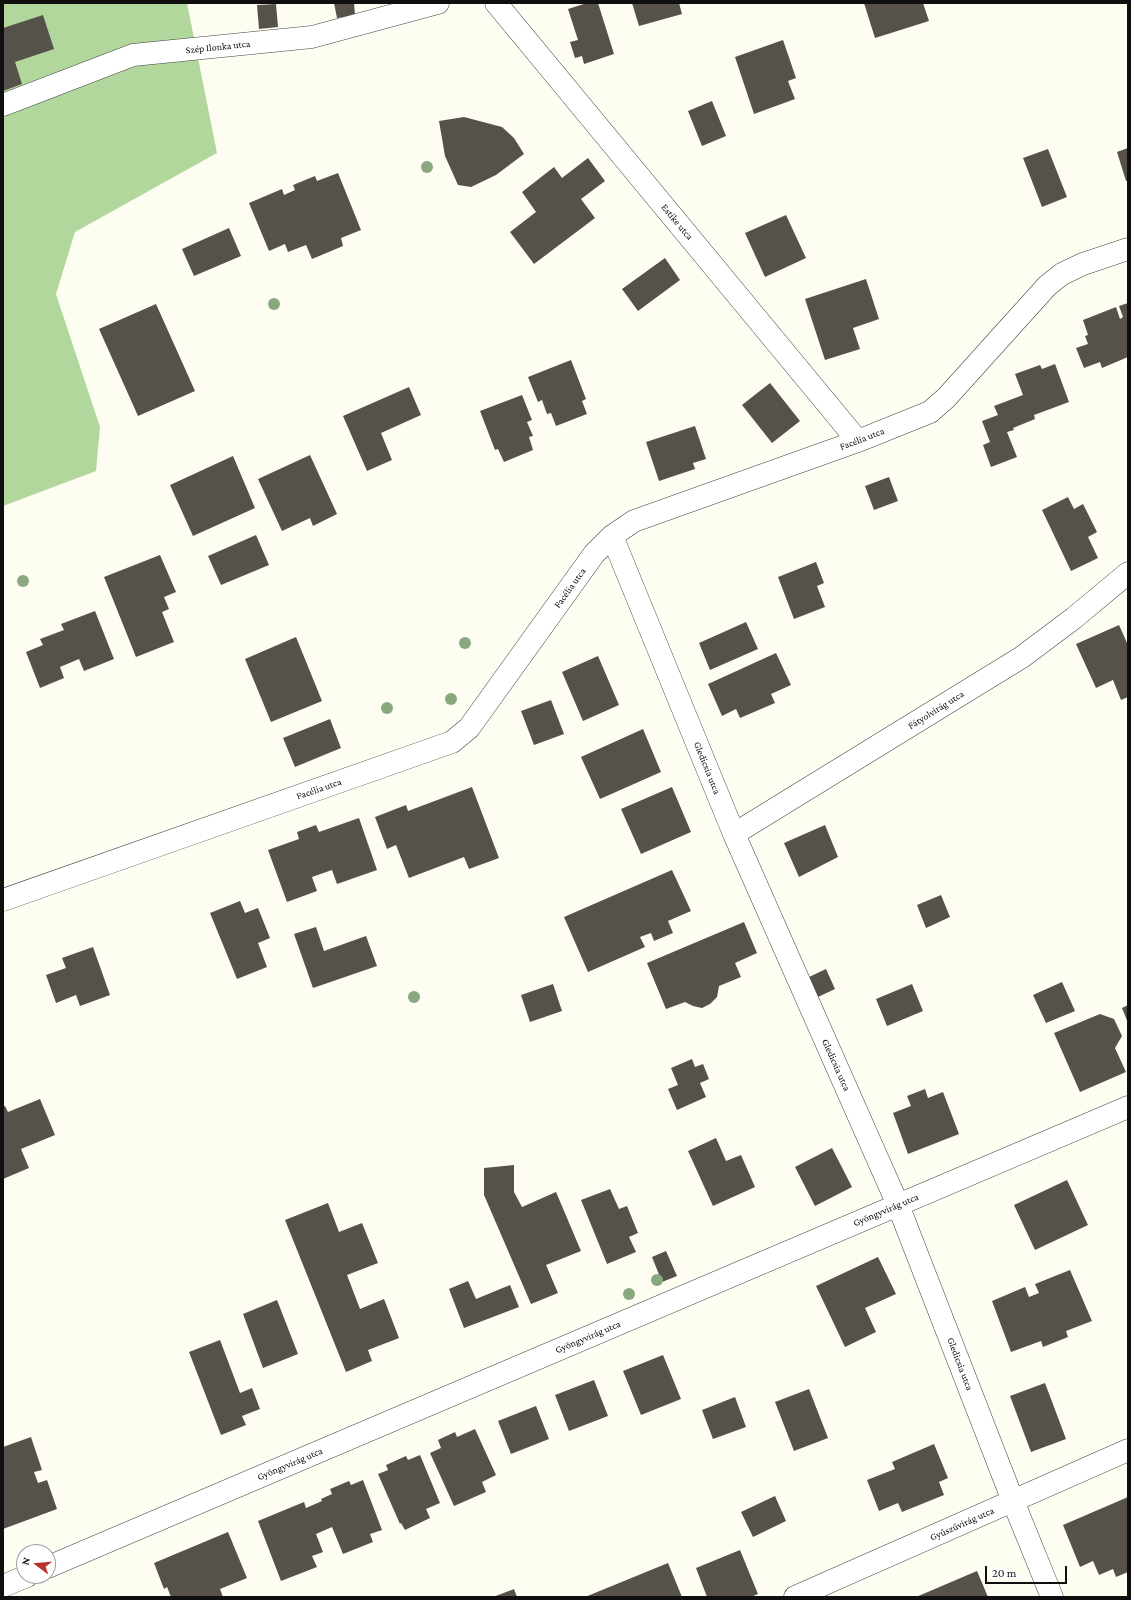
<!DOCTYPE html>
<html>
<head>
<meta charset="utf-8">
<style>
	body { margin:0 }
	#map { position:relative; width:1131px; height:1600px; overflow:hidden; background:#fefdf2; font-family:"Crimson Pro",serif }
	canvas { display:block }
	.frame { position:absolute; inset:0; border:4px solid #0f0f0f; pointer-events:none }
	.north { position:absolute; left:16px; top:1544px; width:40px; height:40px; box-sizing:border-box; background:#fff; border:1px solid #9f9f9f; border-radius:50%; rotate:286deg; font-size:11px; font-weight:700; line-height:16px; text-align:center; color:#0f0f0f }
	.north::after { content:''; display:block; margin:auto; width:14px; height:18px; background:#b63430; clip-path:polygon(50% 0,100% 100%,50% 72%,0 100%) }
	.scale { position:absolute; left:985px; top:1566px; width:82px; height:18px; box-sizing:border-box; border:2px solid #0f0f0f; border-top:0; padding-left:5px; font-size:12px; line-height:14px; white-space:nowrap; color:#0f0f0f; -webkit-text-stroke:3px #fff; paint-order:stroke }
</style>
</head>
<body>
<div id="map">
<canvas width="1131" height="1600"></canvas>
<div class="frame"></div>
<div class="north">N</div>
<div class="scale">20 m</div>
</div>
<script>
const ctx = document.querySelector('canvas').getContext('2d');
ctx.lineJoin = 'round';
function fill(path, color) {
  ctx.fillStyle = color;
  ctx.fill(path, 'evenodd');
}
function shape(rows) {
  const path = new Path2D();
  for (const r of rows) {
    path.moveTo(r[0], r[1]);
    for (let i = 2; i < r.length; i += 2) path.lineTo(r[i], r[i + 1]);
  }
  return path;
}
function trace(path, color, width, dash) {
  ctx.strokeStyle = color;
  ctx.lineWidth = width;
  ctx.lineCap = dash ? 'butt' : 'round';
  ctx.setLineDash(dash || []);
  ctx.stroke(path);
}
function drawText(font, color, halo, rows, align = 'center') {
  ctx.font = font + ' "Crimson Pro",serif';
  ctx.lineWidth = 4;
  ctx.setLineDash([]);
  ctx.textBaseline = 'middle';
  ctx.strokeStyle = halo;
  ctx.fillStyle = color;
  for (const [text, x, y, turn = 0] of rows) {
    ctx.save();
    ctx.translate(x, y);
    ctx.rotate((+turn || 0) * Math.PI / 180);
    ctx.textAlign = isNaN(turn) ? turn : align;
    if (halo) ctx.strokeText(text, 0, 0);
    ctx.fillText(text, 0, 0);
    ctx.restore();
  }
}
fill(shape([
	[3,3,187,3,217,153,75,232,56,294,100,427,96,471,3,506]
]), '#b2d79d');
fill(shape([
	[334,3,354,3,355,15,337,18],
	[587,3,598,3,614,54,584,64,582,56,575,58,570,42,578,40,568,9],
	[632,3,679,3,682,14,639,26],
	[864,3,923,3,929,21,875,38],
	[276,4,278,27,259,29,257,5],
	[43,15,54,49,15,62,22,84,3,91,3,28],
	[783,40,796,78,788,81,795,99,754,114,735,57],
	[712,101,726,136,702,146,688,111],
	[464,117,502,127,514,138,524,154,496,175,471,187,458,185,445,156,439,121],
	[1128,148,1128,181,1126,181,1117,152],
	[1048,149,1067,197,1042,207,1023,158],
	[588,158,605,181,581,199,595,218,534,264,510,232,536,212,522,192,554,167,562,178],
	[338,173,361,230,341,238,343,246,312,259,306,245,288,252,285,244,269,251,249,203,282,189,284,195,295,190,293,185,315,176,317,181],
	[786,215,806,258,765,277,745,233],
	[229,228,241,256,194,276,182,249],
	[665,258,680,280,638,311,622,289],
	[866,279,879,319,853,328,860,349,825,360,805,299],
	[1128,303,1128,357,1102,368,1100,362,1084,368,1076,348,1088,344,1085,336,1088,335,1083,320,1116,307,1120,319,1123,317,1119,306],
	[156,304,195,391,138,416,99,329],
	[571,360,586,399,582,401,587,414,556,426,551,413,547,414,542,400,538,402,528,377],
	[1055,364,1069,402,1034,415,1035,419,1013,428,1014,430,1007,432,1017,457,991,467,983,445,990,442,982,421,998,415,994,406,1023,395,1015,374,1040,365,1042,369],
	[770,383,800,421,772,443,742,405],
	[409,387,421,415,381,433,392,460,367,471,343,416],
	[522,395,532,420,527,422,533,436,529,437,533,450,504,462,498,449,495,450,480,411],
	[695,426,706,459,693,463,695,469,659,481,646,442],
	[310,455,337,514,313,526,310,518,282,531,258,479],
	[233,456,255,508,193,536,170,485],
	[889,477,898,501,874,510,865,486],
	[1068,497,1074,509,1083,504,1097,532,1088,537,1098,558,1071,571,1042,510],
	[256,535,269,565,221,585,208,556],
	[160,555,176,592,164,597,169,609,162,612,174,642,136,657,104,577],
	[816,562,824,583,817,586,825,607,794,619,778,577],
	[95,611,114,659,84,671,79,659,60,667,64,678,40,688,26,652,43,645,40,639,64,630,61,624],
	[746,622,758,649,710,670,699,643],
	[1119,625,1128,645,1128,697,1121,700,1113,680,1096,688,1076,644],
	[296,637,322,701,271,722,245,659],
	[776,653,791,685,771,694,775,703,740,718,736,709,722,716,708,684],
	[598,656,619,705,583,721,562,672],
	[551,700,564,734,534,745,521,711],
	[330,719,341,748,295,767,283,738],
	[643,729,661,772,600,799,581,757],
	[472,787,499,858,469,869,464,857,409,878,396,845,387,849,375,817,406,805,408,811],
	[672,787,691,832,641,854,621,809],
	[359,818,377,870,337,884,332,870,312,877,317,891,287,902,268,850,299,839,297,832,316,825,319,832],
	[825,825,838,857,799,877,784,843],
	[672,870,691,911,668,921,673,933,654,941,651,933,640,937,645,947,588,972,564,917],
	[941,895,950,917,926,928,917,905],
	[240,901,245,913,258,908,270,938,258,943,267,967,237,979,210,913],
	[744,922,757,953,735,963,741,977,719,986,717,997,710,1004,702,1008,693,1006,685,1002,666,1009,647,963],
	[316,927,324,951,366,936,377,966,313,988,294,934],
	[93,947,110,995,80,1006,76,995,56,1003,46,975,66,968,62,958],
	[826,969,835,989,818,997,809,977],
	[1062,982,1075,1011,1046,1023,1033,995],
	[553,984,562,1011,530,1022,521,995],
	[912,984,923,1011,887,1026,876,999],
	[1128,1005,1128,1023,1122,1008],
	[1100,1014,1114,1019,1122,1036,1115,1048,1126,1072,1080,1092,1054,1033],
	[692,1059,695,1067,703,1064,709,1079,700,1083,706,1097,677,1110,668,1089,678,1085,671,1068],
	[925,1089,928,1098,943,1092,959,1134,908,1154,893,1113,911,1106,907,1096],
	[40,1099,55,1135,21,1149,29,1168,3,1179,3,1106,5,1106,8,1112],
	[716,1138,726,1161,741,1155,755,1187,713,1206,688,1151],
	[832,1148,852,1187,815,1206,795,1167],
	[514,1165,514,1192,522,1207,556,1192,581,1251,546,1265,558,1293,531,1304,484,1195,484,1168],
	[1067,1180,1088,1225,1035,1250,1014,1205],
	[610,1189,619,1209,627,1206,638,1233,629,1237,636,1252,607,1264,581,1200],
	[328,1203,339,1232,362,1223,378,1263,347,1275,360,1309,384,1299,399,1338,368,1350,372,1361,346,1372,285,1220],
	[666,1251,677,1276,662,1282,652,1257],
	[878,1257,896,1294,865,1308,876,1332,845,1347,816,1286],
	[1070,1270,1092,1321,1066,1331,1068,1337,1043,1347,1041,1341,1011,1352,992,1301,1025,1287,1029,1297,1039,1293,1035,1284],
	[468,1281,476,1299,510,1285,519,1307,464,1328,449,1289],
	[277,1300,298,1354,263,1368,243,1314],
	[220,1340,240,1393,252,1388,260,1409,242,1416,246,1425,221,1435,189,1352],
	[663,1355,681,1399,641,1415,623,1371],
	[594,1380,608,1416,569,1431,555,1395],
	[1045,1383,1066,1439,1031,1452,1010,1396],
	[809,1389,828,1438,794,1451,775,1402],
	[735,1397,746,1427,713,1439,702,1410],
	[536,1406,549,1439,511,1454,498,1421],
	[475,1429,496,1475,482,1482,486,1492,454,1506,430,1453,441,1448,438,1440,455,1432,457,1437],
	[31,1437,42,1470,34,1472,38,1483,47,1480,57,1509,3,1529,3,1447],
	[934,1444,948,1478,939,1482,944,1495,902,1512,898,1503,879,1511,867,1480,895,1469,892,1462],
	[420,1455,440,1503,426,1509,430,1518,405,1530,401,1523,400,1524,378,1474,388,1470,386,1465,406,1456,408,1460],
	[363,1480,382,1530,370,1534,373,1542,343,1554,332,1527,316,1534,323,1552,312,1556,317,1567,281,1581,258,1521,304,1502,306,1508,322,1501,321,1499,332,1494,330,1489,349,1481,351,1485],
	[775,1496,786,1521,753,1537,741,1512],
	[1128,1497,1128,1572,1116,1577,1113,1569,1099,1575,1093,1561,1080,1567,1063,1525],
	[228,1532,247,1578,220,1589,223,1597,171,1597,167,1587,164,1589,154,1563],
	[740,1550,758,1594,751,1597,707,1597,696,1568],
	[668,1563,682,1597,585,1597],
	[977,1571,988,1597,916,1597],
	[514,1589,517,1597,493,1597]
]), '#57514c');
const minor = shape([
	[496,3,858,441],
	[3,105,133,55,312,37,438,3],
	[612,536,734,834,898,1205,1013,1501,1052,1597],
	[734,834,1022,657,1074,618,1128,573],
	[3,900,452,742,469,728,594,554,612,536,634,521,858,441,930,412,946,398,1047,286,1062,274,1083,264,1128,249],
	[48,1567,1128,1107],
	[3,1586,27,1576],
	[795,1597,1128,1450]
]);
trace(minor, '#424242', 23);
trace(minor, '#fff', 22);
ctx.fillStyle = '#8aa880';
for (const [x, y] of [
	[427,167],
	[274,304],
	[23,581],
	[465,643],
	[451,699],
	[387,708],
	[414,997],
	[657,1280],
	[629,1294]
]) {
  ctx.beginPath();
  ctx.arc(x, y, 6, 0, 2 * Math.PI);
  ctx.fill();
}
drawText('10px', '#0f0f0f', '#fff', [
	["Szép Ilonka utca",218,47,-6],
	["Estike utca",677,222,50],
	["Facélia utca",862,439,-21],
	["Facélia utca",570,588,-54],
	["Fátyolvirág utca",936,710,-32],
	["Gledicsia utca",707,768,68],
	["Facélia utca",319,789,-19],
	["Gledicsia utca",836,1065,66],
	["Gyöngyvirág utca",886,1210,-23],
	["Gyöngyvirág utca",588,1337,-23],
	["Gledicsia utca",960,1364,69],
	["Gyöngyvirág utca",290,1464,-23],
	["Gyűszűvirág utca",962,1524,-24]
]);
</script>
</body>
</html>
